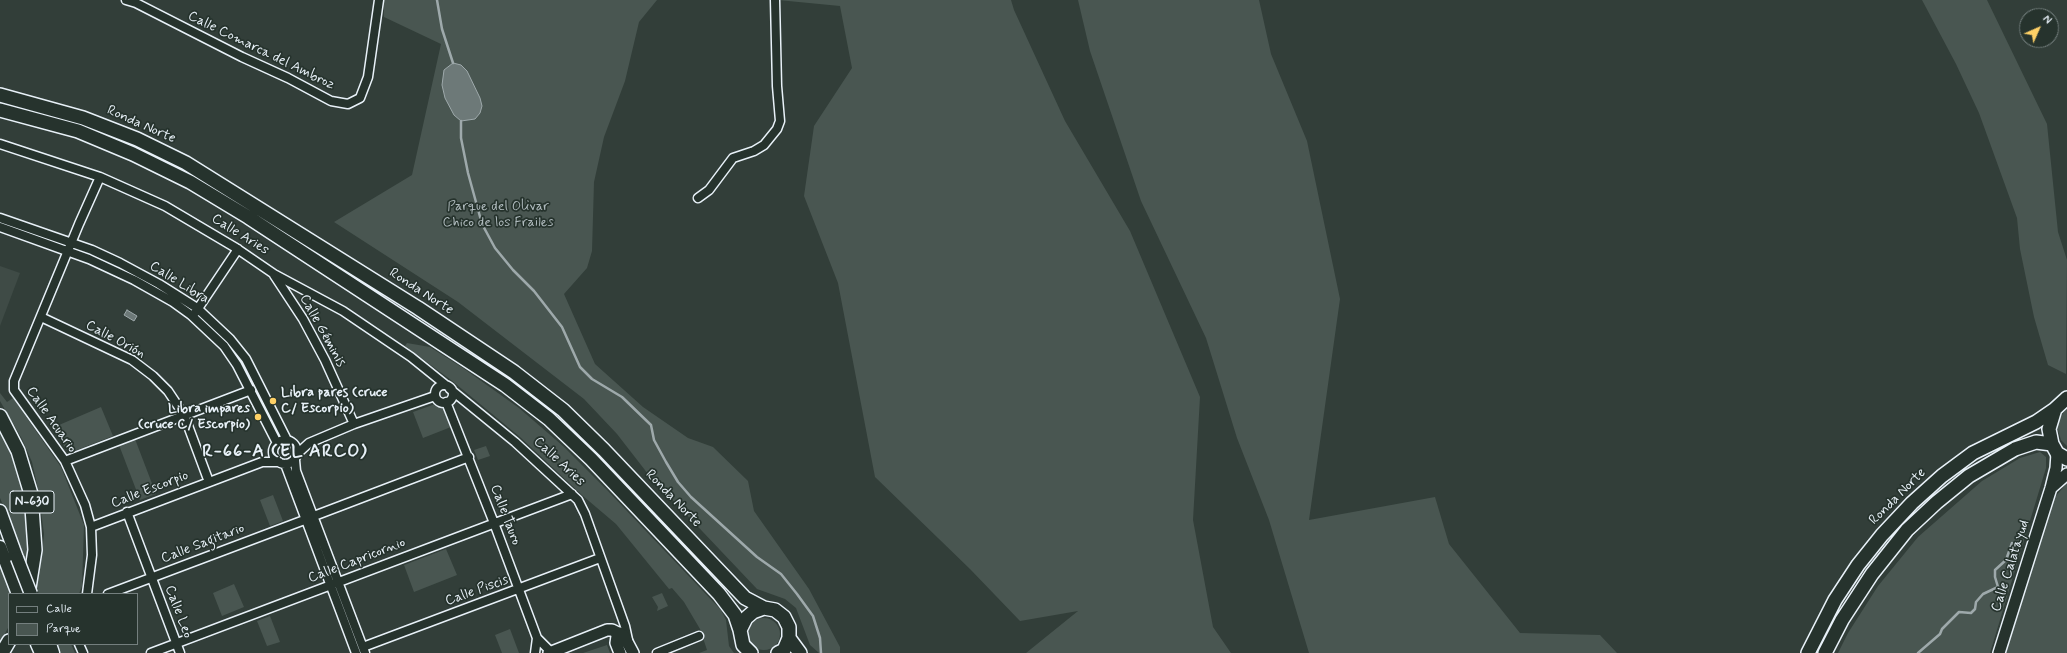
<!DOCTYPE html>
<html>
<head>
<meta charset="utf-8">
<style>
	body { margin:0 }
	#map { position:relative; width:2067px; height:653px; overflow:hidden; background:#323e39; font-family:Mynerve,sans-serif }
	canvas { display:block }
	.legend { position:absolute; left:8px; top:593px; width:130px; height:52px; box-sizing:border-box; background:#26332d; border:1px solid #747f7e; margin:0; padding:5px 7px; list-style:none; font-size:12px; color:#e8f1f8 }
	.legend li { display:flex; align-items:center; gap:8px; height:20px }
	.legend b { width:20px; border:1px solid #747f7e }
	.north { position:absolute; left:2019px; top:8px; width:40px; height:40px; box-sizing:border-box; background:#26332d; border:1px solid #747f7e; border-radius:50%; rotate:45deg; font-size:11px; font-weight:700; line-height:16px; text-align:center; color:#e8f1f8 }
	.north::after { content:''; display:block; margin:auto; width:14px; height:18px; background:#ffd166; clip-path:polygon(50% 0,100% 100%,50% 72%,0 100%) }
</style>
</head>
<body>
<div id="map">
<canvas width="2067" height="653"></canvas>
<ul class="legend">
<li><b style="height:5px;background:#26332d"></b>Calle</li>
<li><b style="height:11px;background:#495651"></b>Parque</li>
</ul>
<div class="north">N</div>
</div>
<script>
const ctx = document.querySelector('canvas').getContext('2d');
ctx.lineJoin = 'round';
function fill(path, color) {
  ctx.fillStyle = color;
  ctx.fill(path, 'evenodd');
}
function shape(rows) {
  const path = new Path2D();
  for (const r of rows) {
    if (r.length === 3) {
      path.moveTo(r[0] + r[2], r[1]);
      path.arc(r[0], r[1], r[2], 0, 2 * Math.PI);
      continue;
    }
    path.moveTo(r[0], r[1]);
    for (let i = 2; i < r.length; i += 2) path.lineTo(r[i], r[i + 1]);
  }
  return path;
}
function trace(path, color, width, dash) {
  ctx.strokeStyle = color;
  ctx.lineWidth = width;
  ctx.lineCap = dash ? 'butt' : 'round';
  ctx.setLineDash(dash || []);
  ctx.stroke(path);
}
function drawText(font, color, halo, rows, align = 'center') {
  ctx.font = font + ' Mynerve,sans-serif';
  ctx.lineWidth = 3.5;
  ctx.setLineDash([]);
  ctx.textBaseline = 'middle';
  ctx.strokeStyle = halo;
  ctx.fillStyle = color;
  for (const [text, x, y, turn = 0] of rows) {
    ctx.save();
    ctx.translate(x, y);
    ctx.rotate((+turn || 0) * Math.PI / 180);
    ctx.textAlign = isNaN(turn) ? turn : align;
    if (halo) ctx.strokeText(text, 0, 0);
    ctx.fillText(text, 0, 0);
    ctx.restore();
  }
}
fill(shape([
	[0,266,20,273,0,326]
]), '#3f4b46');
fill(shape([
	[384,0,657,0,639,22,625,81,604,137,594,182,592,251,587,268,564,294,595,364,643,407,688,438,713,447,748,481,754,511,809,589,840,647,840,653,819,653,810,645,796,608,785,599,757,589,648,474,617,434,584,399,458,302,334,222,412,175,441,44,384,17],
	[778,0,1011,0,1014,10,1065,121,1130,231,1200,397,1193,520,1213,627,1231,653,1026,653,1078,611,1020,621,970,569,875,477,838,283,804,196,814,126,852,68,840,6],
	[1078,0,1259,0,1271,54,1307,141,1340,299,1309,520,1435,497,1449,544,1520,633,1600,635,1617,653,1309,653,1269,520,1237,438,1206,338,1141,201,1090,51],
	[1922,0,1987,0,2047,124,2058,232,2067,260,2066,374,2048,365,2034,317,2020,249,2017,218,1979,113,1956,64],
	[407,343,430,347,463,368,519,408,563,446,608,491,721,610,726,620,729,646,734,653,699,653,707,650,700,629,684,602,672,588,669,589,616,524,583,496,520,437,451,380,405,346],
	[0,393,7,402,13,398,61,467,84,525,82,586,79,594,39,594,36,587,42,557,44,534,38,489,32,462,22,439,0,401],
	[438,403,444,409,451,427,423,438,413,412],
	[101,407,113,436,69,453,52,428],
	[2067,408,2067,446,2061,440,2057,427,2059,419],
	[0,426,12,450,27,503,29,532,27,564,0,498],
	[135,439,156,494,140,500,119,445],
	[486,446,490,456,478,460,474,450],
	[2040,452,2046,457,2046,468,1990,653,1838,653,1848,633,1878,586,1918,537,1982,481,2020,458],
	[2067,483,2067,653,2004,653,2048,512,2055,497],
	[273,495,283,521,270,526,260,500],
	[446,549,457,575,414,592,404,565],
	[0,562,12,594,9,594,9,626,0,643],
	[234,584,244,607,222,616,213,593],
	[662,593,668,606,657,611,658,607,652,597],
	[270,616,280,642,267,646,257,621],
	[764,634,16],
	[510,629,519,653,502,653,495,635],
	[56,644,71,644,75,653,60,653],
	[607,645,610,653,583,653]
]), '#495651');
const water = shape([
	[453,63,461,65,467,71,480,98,482,106,480,113,475,119,461,121,454,115,445,98,442,85,444,70,453,63],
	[127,310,137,316,134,321,124,315,127,310]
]);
fill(water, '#6d7978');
trace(water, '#9ea9ab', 1);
trace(shape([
	[437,0,442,29,453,63],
	[461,121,461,138,468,173,482,224,495,248,513,270,534,291,562,327,580,367,592,379,622,397,651,425,654,440,666,462,678,482,691,497,757,557,781,574,797,594,813,616,820,638,821,653],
	[1918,653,1940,634,1942,629,1959,612,1971,613,1975,609,1976,602,1983,594,1998,587,1995,577,1995,570,2006,560,2012,543]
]), '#9ea9ab', 2.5);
const minor = shape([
	[126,0,136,3,242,57,288,78,331,101,348,104,360,98,368,77,379,0],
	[0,144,100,177,165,206,236,248,274,274,343,311,411,357,447,386],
	[698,198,709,190,733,158,754,151,764,145,777,129,780,121,777,86,775,0],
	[0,218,92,250,120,263,159,284,197,308,230,339,246,359,287,440],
	[0,227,89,259,134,280,173,302,191,315,224,346,237,365,277,443],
	[274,275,303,319,325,360,354,424],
	[195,313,238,249],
	[41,317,132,360,153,376,168,391,184,415,209,482],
	[444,394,9],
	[450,389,515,442,578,500,585,514,625,626,628,640],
	[446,402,494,523,537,638,551,652],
	[285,452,12],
	[297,454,309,443,354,424,435,396],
	[295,460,296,471,365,653],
	[65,461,251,390],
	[285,464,356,653],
	[127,512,180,653],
	[314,516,469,457],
	[91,527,262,462,279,462],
	[87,594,92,555,91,527,85,505,65,461,14,390,14,381,79,224,100,177],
	[108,594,307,519],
	[79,644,83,653],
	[363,647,600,558],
	[151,653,572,494],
	[535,653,537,638],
	[657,653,699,636]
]);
const secondary = shape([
	[2051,488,2067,474],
	[620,633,617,636,616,643,620,653],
	[549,653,607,630,612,630,624,636,633,653],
	[1999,653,2051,488,2056,468,2057,453]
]);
const primary = shape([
	[0,511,17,558],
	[0,547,18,594],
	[37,644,41,653],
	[50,644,53,653]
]);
const trunk = shape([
	[0,95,83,118,137,139,186,163,418,308,514,372,563,410,604,450,745,598,764,608,775,610,784,617,789,627,789,638,784,650,778,653],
	[0,110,78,131,133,154,190,182,248,217,505,385,549,419,591,459,719,594,735,615,740,630],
	[2067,398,2055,409,2049,429,2052,444,2057,453,2067,459],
	[0,416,18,451,31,494,35,550,28,594],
	[789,638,800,653],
	[2,653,9,641],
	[751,653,743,645,740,630,746,618,753,612,764,608],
	[1808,653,1835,600,1858,565,1882,535,1912,503,1942,476,1973,453,2036,422,2055,409],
	[1825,653,1842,620,1872,574,1907,530,1937,502,1969,476,2015,449,2036,442,2052,444]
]);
trace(minor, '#e8f1f8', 11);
trace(secondary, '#e8f1f8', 14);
trace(primary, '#e8f1f8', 15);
trace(trunk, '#e8f1f8', 16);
trace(minor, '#26332d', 8);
trace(secondary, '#26332d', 11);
trace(primary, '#26332d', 12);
trace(trunk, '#26332d', 13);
const primaryBridge = shape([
	[17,558,31,594]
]);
trace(primaryBridge, '#e8f1f8', 15, []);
trace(primaryBridge, '#26332d', 12);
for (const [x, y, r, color] of [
	[273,401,4,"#ffd166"],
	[258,417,4,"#ffd166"]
]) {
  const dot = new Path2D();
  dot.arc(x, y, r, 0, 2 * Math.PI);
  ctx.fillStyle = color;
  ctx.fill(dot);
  trace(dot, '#26332d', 1.5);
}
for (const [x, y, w] of [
	[32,502,44]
]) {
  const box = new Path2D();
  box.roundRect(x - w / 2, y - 11, w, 22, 3);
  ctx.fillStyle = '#26332d';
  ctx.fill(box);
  trace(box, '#e8f1f8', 1);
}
drawText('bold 13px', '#e8f1f8', null, [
	["N-630",32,502]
]);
drawText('14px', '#e8f1f8', '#26332d', [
	["Calle Comarca del Ambroz",261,51,26],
	["Ronda Norte",141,125,24],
	["Calle Aries",240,235,32],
	["Calle Libra",179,283,32],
	["Ronda Norte",421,292,33],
	["Calle Géminis",322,331,61],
	["Calle Orión",115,340,28],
	["Calle Acuario",51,420,55],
	["Calle Aries",559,462,43],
	["Calle Escorpio",150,490,-21],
	["Ronda Norte",1898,497,-45],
	["Ronda Norte",673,499,46],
	["Calle Tauro",505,515,69],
	["Calle Sagitario",203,544,-21],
	["Calle Capricornio",357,561,-21],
	["Calle Calatayud",2011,566,-72],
	["Calle Piscis",477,591,-20],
	["Calle Leo",178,612,69]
]);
drawText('14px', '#b0bbbe', '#26332d', [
	["Parque del Olivar",498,207],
	["Chico de los Frailes",498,223]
]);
drawText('bold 14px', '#e8f1f8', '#26332d', [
	["Libra pares (cruce",281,393],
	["C/ Escorpio)",281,409],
	["Libra impares",250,409,"right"],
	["(cruce C/ Escorpio)",250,425,"right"]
], 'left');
ctx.letterSpacing = '1px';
drawText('bold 18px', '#e8f1f8', '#26332d', [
	["R-66-A (EL ARCO)",285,452]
]);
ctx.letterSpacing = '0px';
</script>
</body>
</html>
